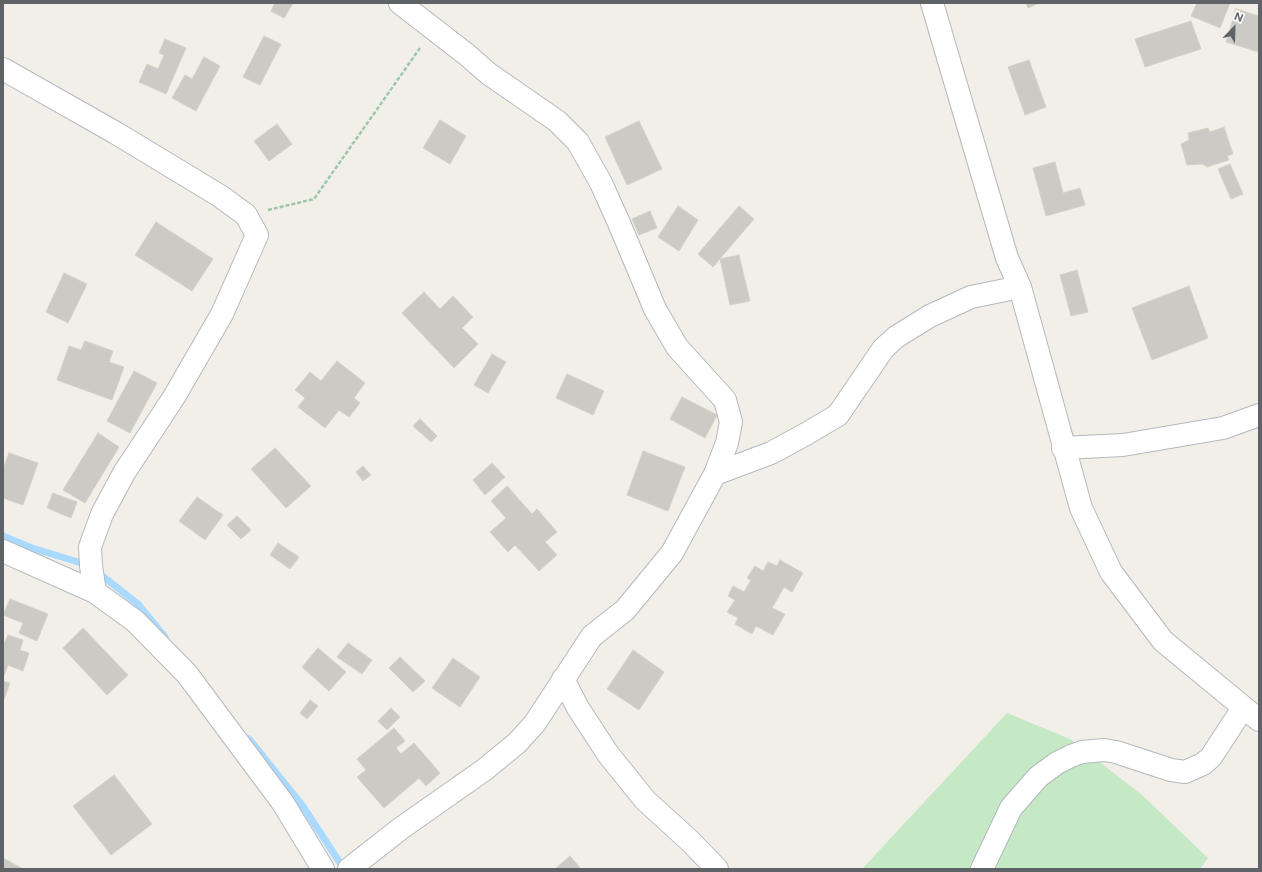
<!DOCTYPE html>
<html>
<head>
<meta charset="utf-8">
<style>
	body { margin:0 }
	#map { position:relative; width:1262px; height:872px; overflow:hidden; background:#f1efe8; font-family:"Public Sans",sans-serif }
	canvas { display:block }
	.frame { position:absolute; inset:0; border:4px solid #5f6368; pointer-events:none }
	.north { position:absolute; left:1214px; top:8px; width:40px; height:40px; -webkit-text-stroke:3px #fff; paint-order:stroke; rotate:23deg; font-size:11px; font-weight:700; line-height:16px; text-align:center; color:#5f6368 }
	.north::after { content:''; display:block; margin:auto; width:14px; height:18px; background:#5f6368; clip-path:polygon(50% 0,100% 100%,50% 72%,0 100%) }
</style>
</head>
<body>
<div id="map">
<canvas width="1262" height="872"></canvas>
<div class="frame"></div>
<div class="north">N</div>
</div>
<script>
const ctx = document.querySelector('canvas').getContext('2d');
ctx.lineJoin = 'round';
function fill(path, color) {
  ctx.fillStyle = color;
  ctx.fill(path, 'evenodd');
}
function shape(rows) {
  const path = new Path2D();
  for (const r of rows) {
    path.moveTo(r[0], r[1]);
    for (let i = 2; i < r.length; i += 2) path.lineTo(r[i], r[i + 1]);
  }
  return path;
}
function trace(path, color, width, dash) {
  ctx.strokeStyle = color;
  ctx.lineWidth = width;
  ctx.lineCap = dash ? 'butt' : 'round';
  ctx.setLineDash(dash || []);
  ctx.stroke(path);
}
fill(shape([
	[1007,713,1070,739,1142,795,1208,858,1200,869,862,869]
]), '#c5e8c5');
trace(shape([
	[3,536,32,548,88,565],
	[96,571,138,604,165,637],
	[249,739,302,805,344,869]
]), '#aadaff', 7);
const building = shape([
	[275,3,293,3,284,18,271,11,275,3],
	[1026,3,1039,3,1028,8,1026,3],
	[1197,3,1230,3,1220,28,1191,16,1197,3],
	[1236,9,1259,16,1259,52,1226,42,1236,9],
	[1191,21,1201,49,1145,67,1135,39,1191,21],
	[264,36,281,44,260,85,243,77,264,36],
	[165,39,186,48,166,94,139,82,147,64,158,69,164,55,159,53,165,39],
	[204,57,220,66,196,111,172,98,185,75,192,79,204,57],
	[1029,60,1046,107,1025,115,1008,67,1029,60],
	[440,120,466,136,450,164,423,148,440,120],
	[639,121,662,169,627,185,605,137,639,121],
	[277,124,292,144,269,161,254,141,277,124],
	[1224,127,1233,154,1227,156,1229,160,1207,167,1203,164,1187,165,1181,144,1189,140,1188,133,1208,128,1210,132,1224,127],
	[1055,162,1063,193,1080,188,1085,205,1046,216,1033,168,1055,162],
	[1230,164,1243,194,1231,199,1218,169,1230,164],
	[678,206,698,220,679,251,658,237,678,206],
	[739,206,754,219,713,267,698,254,739,206],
	[650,211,657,228,639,235,632,219,650,211],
	[156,222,213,259,192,291,135,255,156,222],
	[739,255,750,301,730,305,720,259,739,255],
	[1077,270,1088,312,1071,316,1060,275,1077,270],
	[64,273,87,284,68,323,46,312,64,273],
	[1189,286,1208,338,1152,360,1132,308,1189,286],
	[424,292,440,309,453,296,473,317,462,328,478,344,454,368,402,313,424,292],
	[85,341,113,351,109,362,124,367,112,400,57,380,69,346,81,350,85,341],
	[492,354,506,362,488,393,474,385,492,354],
	[337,361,365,383,354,398,360,403,349,417,339,410,325,428,298,407,305,398,295,390,310,372,321,381,337,361],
	[134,371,157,383,130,433,107,421,134,371],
	[567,374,604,391,593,415,556,398,567,374],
	[682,397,717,415,705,438,670,419,682,397],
	[420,419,437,436,431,442,413,426,420,419],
	[98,433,119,447,85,503,63,490,98,433],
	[275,448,311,486,286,508,251,469,275,448],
	[643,451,685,467,668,511,627,495,643,451],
	[9,453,38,463,23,505,3,498,3,469,9,453],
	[492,463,505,477,485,495,473,480,492,463],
	[363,466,371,475,363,481,356,472,363,466],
	[507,486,532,514,537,509,557,532,545,542,557,555,539,571,515,545,508,552,490,532,506,518,491,501,507,486],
	[53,493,77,502,71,518,47,508,53,493],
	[197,497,223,515,205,540,179,521,197,497],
	[237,516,251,530,241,539,227,525,237,516],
	[278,543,299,557,290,569,270,555,278,543],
	[780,560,803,573,792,592,784,587,772,608,785,614,773,635,756,626,752,634,735,624,738,618,727,612,735,600,728,596,733,586,744,592,751,580,747,578,755,566,763,571,768,562,777,566,780,560],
	[10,599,48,614,37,641,19,633,23,623,3,615,10,599],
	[83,628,128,675,107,695,63,648,83,628],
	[8,635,23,640,20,650,29,653,23,671,8,665,3,678,3,646,8,635],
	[348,643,372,660,362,674,337,657,348,643],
	[318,648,346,672,329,691,302,667,318,648],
	[633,650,664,672,639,710,607,689,633,650],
	[400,657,425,681,413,692,389,668,400,657],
	[453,658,480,677,460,707,432,688,453,658],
	[3,681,10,683,3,702,3,681],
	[310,700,318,706,307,719,300,713,310,700],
	[391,708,400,717,387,730,378,721,391,708],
	[394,728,405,741,396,748,401,754,414,743,440,773,426,786,419,778,384,808,357,777,366,770,357,759,394,728],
	[114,775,152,824,111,855,73,806,114,775],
	[570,856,581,869,555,869,570,856],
	[3,858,23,869,3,869,3,858]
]);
fill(building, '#cccac5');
trace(building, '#d6d1c6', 1);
const minor = shape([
	[932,3,1007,258,1020,287,1081,508,1111,572,1163,641,1259,720],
	[3,69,116,133,220,196,246,215,257,235,222,314,174,397,124,473,102,514,90,547,91,566,95,592],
	[1063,448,1123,445,1223,428,1259,415],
	[715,474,771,453,806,434,838,415,883,349,896,337,930,316,971,297,1020,287],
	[3,551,95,592,135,621,187,674,283,803,323,869],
	[563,679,578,708,608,754,645,800,690,841,717,869],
	[349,869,400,829,484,770,517,743,535,723,592,636,625,610,672,553,715,474,727,443,731,422,725,400,677,347,655,309,619,223,601,183,578,142,557,121,489,74,466,54,400,3],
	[982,869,1011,808,1038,777,1057,763,1071,756,1082,752,1104,750,1116,752,1171,770,1185,772,1203,764,1211,757,1243,708]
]);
trace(minor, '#b5b8bc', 24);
trace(shape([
	[268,210,314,199,420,48]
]), '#9cc7a9', 2.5, [4, 2]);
trace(minor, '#fff', 22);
</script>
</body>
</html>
